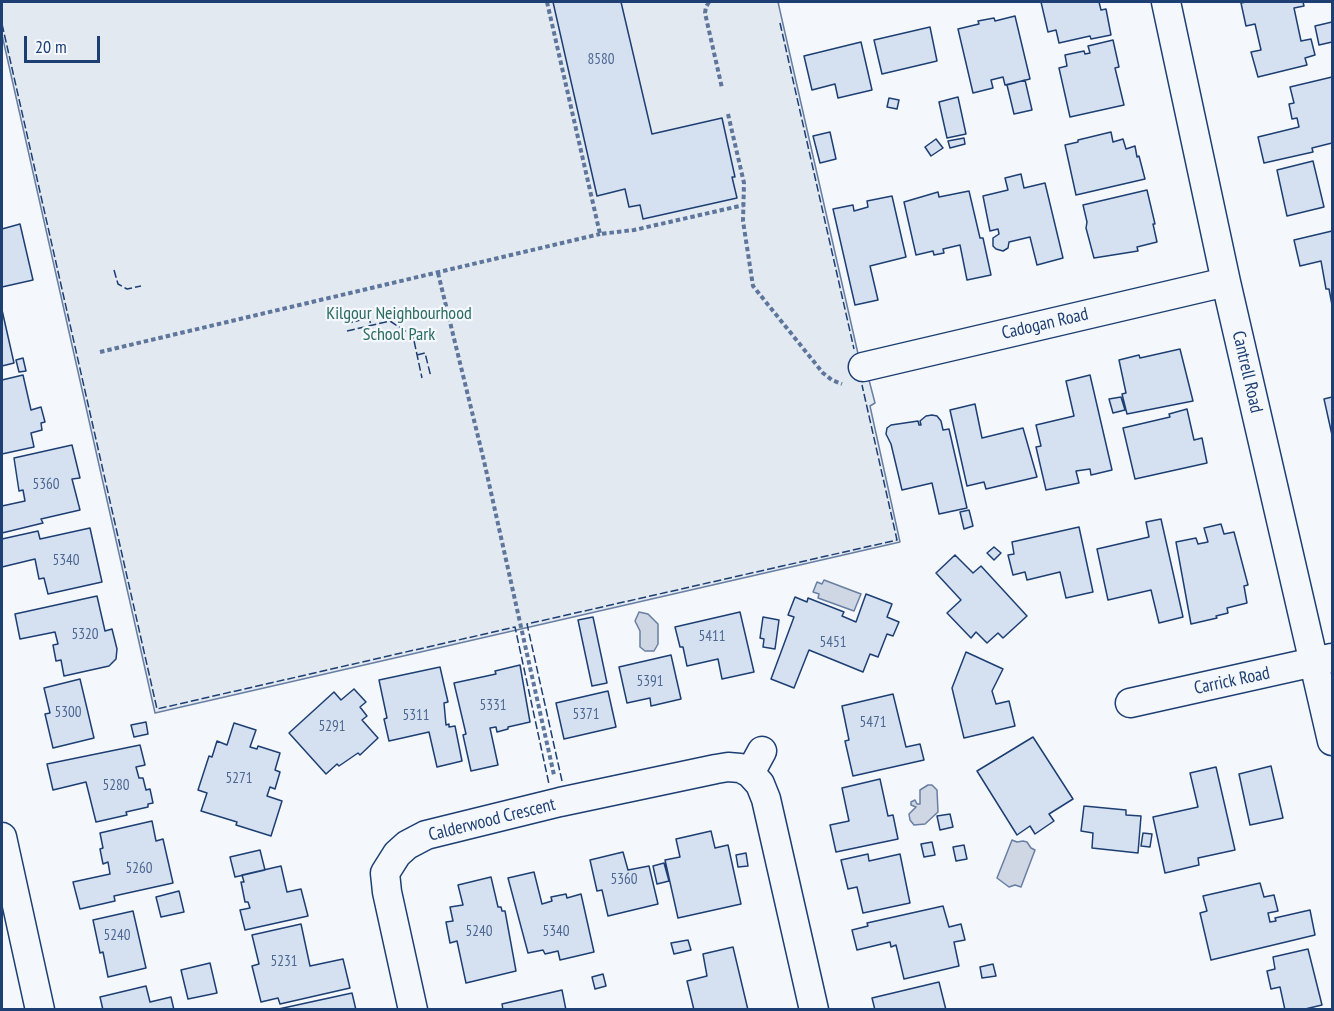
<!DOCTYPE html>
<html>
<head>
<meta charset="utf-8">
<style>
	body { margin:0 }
	#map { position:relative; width:1334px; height:1011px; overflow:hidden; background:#f4f7fb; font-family:"PT Sans Narrow",sans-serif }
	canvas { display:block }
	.frame { position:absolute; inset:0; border:3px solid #1d3f73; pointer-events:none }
	.scale { position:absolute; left:24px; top:36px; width:76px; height:27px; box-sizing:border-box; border:3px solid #1d3f73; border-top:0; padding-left:8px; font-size:18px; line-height:21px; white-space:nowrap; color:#1d3f73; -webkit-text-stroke:4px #f4f7fb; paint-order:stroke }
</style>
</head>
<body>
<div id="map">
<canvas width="1334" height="1011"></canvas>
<div class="frame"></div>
<div class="scale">20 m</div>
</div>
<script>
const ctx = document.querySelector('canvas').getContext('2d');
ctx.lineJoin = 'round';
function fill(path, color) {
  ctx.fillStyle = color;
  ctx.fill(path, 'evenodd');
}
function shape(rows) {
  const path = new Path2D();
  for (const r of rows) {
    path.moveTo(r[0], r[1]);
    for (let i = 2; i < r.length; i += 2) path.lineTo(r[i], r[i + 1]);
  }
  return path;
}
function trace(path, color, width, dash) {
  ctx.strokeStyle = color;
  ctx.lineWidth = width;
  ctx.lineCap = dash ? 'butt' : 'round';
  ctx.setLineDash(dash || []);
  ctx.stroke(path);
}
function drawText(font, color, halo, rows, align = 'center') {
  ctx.font = font + ' "PT Sans Narrow",sans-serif';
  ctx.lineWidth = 4.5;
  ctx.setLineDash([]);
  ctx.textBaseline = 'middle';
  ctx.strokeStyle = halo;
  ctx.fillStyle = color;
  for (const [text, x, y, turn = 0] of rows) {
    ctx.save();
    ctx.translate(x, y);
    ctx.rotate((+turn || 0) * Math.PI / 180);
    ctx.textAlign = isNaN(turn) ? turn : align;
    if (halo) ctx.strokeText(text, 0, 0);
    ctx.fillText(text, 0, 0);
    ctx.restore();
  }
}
const green = shape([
	[2,2,778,2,864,380,869,380,875,403,870,406,900,542,155,713,2,35,2,2]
]);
fill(green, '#e3e9f0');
trace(green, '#687fa3', 1.5);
const water = shape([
	[824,580,861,594,854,611,818,598,819,594,813,592,817,582,822,584,824,580],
	[639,612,648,614,658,624,658,644,654,651,645,651,640,647,640,631,635,621,639,612],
	[928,785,932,785,937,790,938,812,925,824,914,825,910,820,909,814,916,807,911,805,911,802,915,800,917,804,920,804,920,790,928,785],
	[1012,840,1017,842,1023,841,1027,842,1031,848,1035,850,1021,887,1015,885,1009,887,997,878,1012,840]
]);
fill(water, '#cfd7e4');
trace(water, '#687fa3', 1.5);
const building = shape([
	[553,2,621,2,652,134,722,118,735,177,732,177,737,198,643,219,640,205,629,207,625,189,597,196,553,2],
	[1041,2,1099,2,1101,10,1106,9,1111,35,1091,39,1090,36,1059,43,1056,30,1048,32,1041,2],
	[1246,2,1303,2,1304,6,1294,8,1301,41,1311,39,1315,55,1305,58,1307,65,1258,77,1251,52,1261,50,1255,24,1246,26,1241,3,1246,2],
	[1015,16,1030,79,1005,85,1003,77,991,80,993,88,973,93,958,29,979,24,978,21,994,18,995,21,1015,16],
	[1332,22,1332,42,1319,45,1315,26,1332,22],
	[930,27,937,61,882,74,874,40,930,27],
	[1113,40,1119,67,1115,68,1124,105,1070,117,1059,68,1067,66,1065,55,1084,51,1085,54,1090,53,1088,46,1113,40],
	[861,42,872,90,838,98,835,84,812,90,804,56,861,42],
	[1332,77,1332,143,1312,148,1313,152,1264,163,1258,137,1299,127,1297,118,1292,119,1289,104,1294,103,1290,87,1332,77],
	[1025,80,1032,110,1014,114,1007,85,1025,80],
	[958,97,966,134,947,138,939,102,958,97],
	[889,98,899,100,897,109,887,107,889,98],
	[830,132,836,159,820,163,813,136,830,132],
	[1111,132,1113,142,1123,139,1126,149,1135,146,1137,157,1139,156,1145,179,1076,195,1065,145,1078,142,1078,140,1111,132],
	[964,138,965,144,950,148,948,141,964,138],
	[936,139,943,148,931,156,925,147,936,139],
	[1313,161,1324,207,1287,216,1277,170,1313,161],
	[1021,174,1024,188,1045,183,1063,258,1037,265,1030,237,1009,242,1008,248,1003,251,996,249,993,246,993,238,999,234,998,229,990,231,983,196,1008,190,1005,178,1021,174],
	[1147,190,1155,224,1153,224,1157,242,1137,247,1138,251,1094,258,1086,228,1087,222,1083,205,1147,190],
	[969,191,980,238,983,238,991,275,967,280,960,245,943,249,944,253,934,255,933,251,916,255,904,202,938,192,939,197,969,191],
	[892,196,906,257,870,266,878,300,855,305,833,209,853,205,854,211,868,207,867,201,892,196],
	[20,224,33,280,2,287,2,229,20,224],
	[1332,231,1332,305,1329,289,1326,289,1321,261,1300,266,1294,240,1332,231],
	[2,310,14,363,2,366,2,310],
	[1180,349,1193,401,1127,414,1122,394,1126,393,1119,360,1139,355,1140,358,1180,349],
	[23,358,26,371,19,372,16,360,23,358],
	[23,375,31,410,41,407,45,422,41,423,42,430,31,433,34,447,2,454,2,380,23,375],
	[1090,375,1112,470,1091,475,1090,469,1076,471,1079,483,1046,490,1036,447,1041,446,1036,425,1074,416,1066,381,1090,375],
	[1121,397,1125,410,1113,413,1109,399,1121,397],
	[1332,397,1332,435,1324,399,1332,397],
	[975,404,982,438,1023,428,1037,477,986,489,984,482,967,486,950,410,975,404],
	[1187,409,1194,440,1202,438,1207,463,1135,479,1123,428,1170,417,1169,414,1187,409],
	[932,415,937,416,941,421,943,430,949,429,967,508,939,514,932,483,902,490,891,444,886,434,887,428,891,425,918,421,919,425,921,425,920,421,926,416,932,415],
	[72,445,80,478,72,479,80,510,41,519,43,523,2,533,2,506,25,501,23,490,19,491,14,458,72,445],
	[969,510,973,526,964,529,960,512,969,510],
	[1161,519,1183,617,1159,623,1151,590,1108,600,1097,549,1149,537,1146,522,1161,519],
	[1221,524,1224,534,1234,532,1248,585,1244,586,1247,603,1227,608,1228,613,1216,616,1217,618,1191,624,1176,542,1196,538,1198,544,1208,542,1204,528,1221,524],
	[1079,527,1093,592,1066,598,1060,572,1027,580,1025,572,1013,575,1008,555,1014,554,1012,542,1079,527],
	[90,528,102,582,48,594,44,578,39,579,35,559,2,567,2,539,38,531,40,539,90,528],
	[994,547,1001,553,994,560,987,553,994,547],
	[955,555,973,573,981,566,1027,616,1003,638,998,633,987,643,976,632,971,638,947,613,961,600,936,573,955,555],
	[866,594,892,604,887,617,899,622,893,636,887,634,878,657,870,654,863,672,809,650,794,688,771,679,794,617,788,615,795,597,807,602,808,598,844,612,842,616,856,622,866,594],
	[97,596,105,631,112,629,117,649,116,659,109,666,64,676,61,660,56,661,53,645,58,644,55,632,20,639,15,614,97,596],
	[740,612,754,672,722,679,718,659,687,666,683,647,680,647,675,627,740,612],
	[593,617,607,683,592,686,578,620,593,617],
	[763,617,779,620,775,649,763,647,764,639,760,638,763,617],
	[966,652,1003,669,992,691,996,704,1009,701,1015,726,964,738,952,688,966,652],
	[671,655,681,699,651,706,650,698,627,703,619,667,671,655],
	[520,665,530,722,508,727,508,729,497,732,496,727,490,728,498,765,471,771,463,735,466,734,454,683,496,674,495,671,520,665],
	[440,667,448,702,444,703,446,725,449,724,449,727,455,726,462,761,437,767,429,732,389,741,384,719,387,718,379,680,440,667],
	[80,679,94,738,53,748,45,714,50,713,44,688,80,679],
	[354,689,366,702,360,707,367,716,362,720,378,738,360,755,358,753,339,766,337,764,326,774,289,733,334,692,341,700,354,689],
	[608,691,616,727,564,739,556,703,608,691],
	[893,694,906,747,920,744,924,760,853,776,845,741,849,740,842,706,893,694],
	[146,722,148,734,134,737,131,725,146,722],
	[234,723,256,730,250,747,257,749,258,746,280,753,275,770,280,772,275,789,270,787,267,796,282,801,271,836,236,825,237,822,201,811,207,793,198,790,209,756,212,757,217,741,227,745,234,723],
	[1033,737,1073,799,1049,814,1054,821,1035,834,1030,826,1017,835,977,771,1033,737],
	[140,745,145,765,136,767,139,778,143,778,146,790,150,789,153,803,148,804,148,807,126,812,127,815,96,822,86,782,53,790,47,764,140,745],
	[1271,766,1283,818,1250,825,1239,774,1271,766],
	[1216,767,1235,850,1198,858,1199,865,1165,873,1153,817,1198,807,1190,773,1216,767],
	[880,779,888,816,893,815,898,839,836,852,830,825,849,821,842,788,880,779],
	[1084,806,1126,810,1126,815,1141,816,1138,853,1092,848,1093,833,1081,831,1084,806],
	[950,814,953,827,940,830,937,816,950,814],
	[152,821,156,841,163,839,173,883,114,896,115,901,80,909,73,882,110,874,108,862,103,864,100,849,103,848,100,833,152,821],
	[711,831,715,848,728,845,741,904,678,918,665,860,680,857,676,839,711,831],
	[1143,833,1152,834,1150,847,1141,846,1143,833],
	[932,842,935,855,924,857,921,844,932,842],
	[964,845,967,859,956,861,953,847,964,845],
	[260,850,265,870,235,877,230,857,260,850],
	[623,852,628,870,649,866,658,904,608,916,602,890,597,891,590,860,623,852],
	[746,853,748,866,738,867,736,855,746,853],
	[868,854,869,861,900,854,910,903,863,913,857,887,848,889,841,860,868,854],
	[664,863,669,881,657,884,653,866,664,863],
	[281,866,287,892,301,889,308,916,245,930,240,910,250,908,248,902,245,902,241,882,244,882,242,875,281,866],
	[534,872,542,904,552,901,551,897,566,894,567,898,581,894,594,952,560,960,558,951,545,954,543,950,528,953,508,878,534,872],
	[491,877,498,907,501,907,502,911,505,911,516,971,466,983,457,941,450,943,446,922,453,921,450,907,463,905,458,885,491,877],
	[1260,883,1264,897,1274,895,1278,911,1268,913,1270,922,1276,921,1275,918,1310,910,1315,935,1211,960,1200,913,1207,911,1203,896,1260,883],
	[179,891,184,912,161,917,156,897,179,891],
	[943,906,949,927,961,924,965,940,954,942,959,966,904,979,896,945,891,947,890,942,857,950,852,930,868,926,867,923,943,906],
	[133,911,146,968,108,977,103,952,100,953,93,920,133,911],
	[301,924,310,966,343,959,350,988,280,1004,278,998,261,1002,252,966,259,964,252,935,301,924],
	[688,940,691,950,674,954,671,943,688,940],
	[733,947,748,1010,694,1010,687,981,707,976,703,954,733,947],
	[1308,949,1322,1005,1301,1010,1285,1010,1280,987,1271,989,1267,971,1275,969,1273,957,1308,949],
	[210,963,217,993,188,999,181,970,210,963],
	[993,964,996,976,982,978,980,967,993,964],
	[603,974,606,986,595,989,592,977,603,974],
	[939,982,946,1010,875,1010,872,998,939,982],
	[146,986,150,1002,171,997,174,1010,103,1010,100,997,146,986],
	[562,990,566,1010,503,1010,502,1004,562,990],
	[352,993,356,1010,274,1010,352,993]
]);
fill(building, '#d5e0f0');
trace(building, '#1d3f73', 1.5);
const minor = shape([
	[1166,2,1226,282,1332,741],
	[863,367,1226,282],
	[1130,703,1332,658],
	[750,773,760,784,766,799,814,1010],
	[2,837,40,1010],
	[413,1010,387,892,385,873,397,854,407,845,426,835,560,802,716,769,728,767,740,768,750,773,762,751]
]);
trace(minor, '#1d3f73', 31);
trace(shape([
	[547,2,600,234,634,230,744,205],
	[709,2,706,7,705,13,722,88],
	[728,114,744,183,743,221,753,286,823,373,832,380,842,384],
	[438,273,484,461,554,775],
	[100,352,600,234]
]), '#5e769c', 4, [4.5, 3]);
trace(minor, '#f4f7fb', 28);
trace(shape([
	[780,23,854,349],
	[2,24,157,709,515,627,549,784],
	[114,270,118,284,127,289,141,286],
	[345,324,369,318,371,325],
	[347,331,390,321,413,336,422,378],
	[417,355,425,353,431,377],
	[562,781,527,624,897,540,862,385]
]), '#1d3f73', 1.5, [8, 3]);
drawText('15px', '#4b6792', null, [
	["8580",601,60],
	["5360",46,485],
	["5340",66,561],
	["5320",85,635],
	["5411",712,637],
	["5451",833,643],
	["5391",650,682],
	["5331",493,706],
	["5300",68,713],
	["5371",586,715],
	["5311",416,716],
	["5471",873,723],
	["5291",332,727],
	["5271",239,779],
	["5280",116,786],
	["5260",139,869],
	["5360",624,880],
	["5240",479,932],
	["5340",556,932],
	["5240",117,936],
	["5231",284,962]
]);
drawText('18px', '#2c6c60', '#f4f7fb', [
	["Kilgour Neighbourhood",399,314],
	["School Park",399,335]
]);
drawText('18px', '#1d3f73', '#f4f7fb', [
	["Cadogan Road",1045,324,-13],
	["Cantrell Road",1247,372,77],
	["Carrick Road",1232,681,-12],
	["Calderwood Crescent",492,820,-14]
]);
</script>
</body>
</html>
